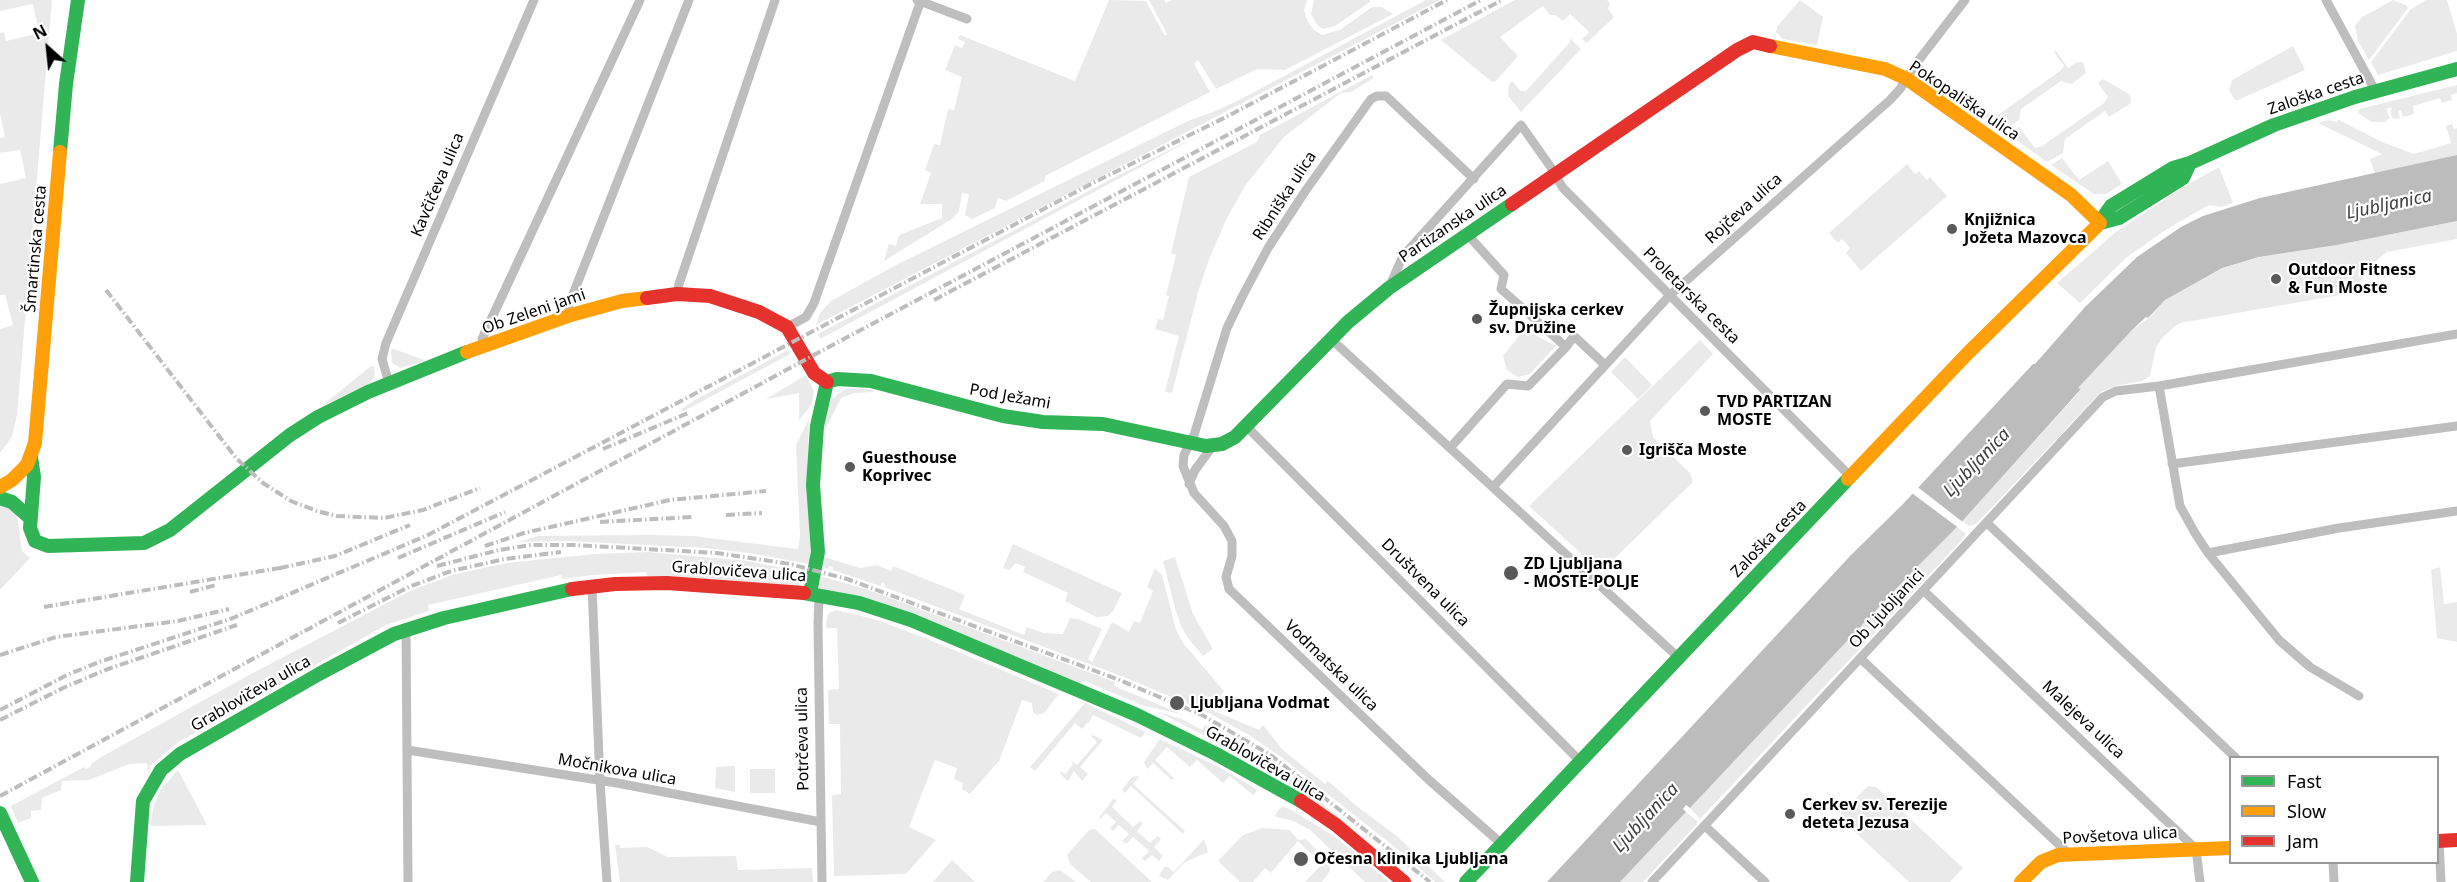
<!DOCTYPE html>
<html>
<head>
<meta charset="utf-8">
<style>
	body { margin:0 }
	#map { position:relative; width:2457px; height:882px; overflow:hidden; background:#fff; font-family:"Noto Sans",sans-serif }
	canvas { display:block }
	.legend { position:absolute; left:2229px; top:756px; width:210px; height:108px; box-sizing:border-box; background:#fff; border:2px solid #999; margin:0; padding:8px 10px; list-style:none; font-size:18px; color:#000 }
	.legend li { display:flex; align-items:center; gap:12px; height:30px }
	.legend b { width:30px; border:2px solid #999 }
	.north { position:absolute; left:18px; top:18px; width:60px; height:60px; -webkit-text-stroke:4px #fff; paint-order:stroke; rotate:333deg; font-size:16px; font-weight:700; line-height:24px; text-align:center; color:#000 }
	.north::after { content:''; display:block; margin:auto; width:21px; height:27px; background:#000; clip-path:polygon(50% 0,100% 100%,50% 72%,0 100%) }
</style>
</head>
<body>
<div id="map">
<canvas width="2457" height="882"></canvas>
<ul class="legend">
<li><b style="height:8px;background:#30b455"></b>Fast</li>
<li><b style="height:8px;background:#ff9f0a"></b>Slow</li>
<li><b style="height:8px;background:#e5322d"></b>Jam</li>
</ul>
<div class="north">N</div>
</div>
<script>
const ctx = document.querySelector('canvas').getContext('2d');
ctx.lineJoin = 'round';
function fill(path, color) {
  ctx.fillStyle = color;
  ctx.fill(path, 'evenodd');
}
function shape(rows) {
  const path = new Path2D();
  for (const r of rows) {
    path.moveTo(r[0], r[1]);
    for (let i = 2; i < r.length; i += 2) path.lineTo(r[i], r[i + 1]);
  }
  return path;
}
function trace(path, color, width, dash) {
  ctx.strokeStyle = color;
  ctx.lineWidth = width;
  ctx.lineCap = dash ? 'butt' : 'round';
  ctx.setLineDash(dash || []);
  ctx.stroke(path);
}
function drawText(font, color, halo, rows, align = 'center') {
  ctx.font = font + ' "Noto Sans",sans-serif';
  ctx.lineWidth = 4.5;
  ctx.setLineDash([]);
  ctx.textBaseline = 'middle';
  ctx.strokeStyle = halo;
  ctx.fillStyle = color;
  for (const [text, x, y, turn = 0] of rows) {
    ctx.save();
    ctx.translate(x, y);
    ctx.rotate((+turn || 0) * Math.PI / 180);
    ctx.textAlign = isNaN(turn) ? turn : align;
    if (halo) ctx.strokeText(text, 0, 0);
    ctx.fillText(text, 0, 0);
    ctx.restore();
  }
}
fill(shape([
	[0,0,52,0,17,415,12,437,0,453,0,329,13,325,5,295,0,295,0,184,26,178,20,150,0,153,0,138,5,137,0,113,0,33,4,32,6,41,39,33,33,4,0,11],
	[1109,0,1146,1,1165,36,1167,34,1149,0,1164,0,1166,3,1172,0,1307,0,1304,10,1308,22,1314,30,1322,35,1340,30,1372,7,1382,7,1393,14,1285,70,1257,69,1216,89,1198,60,1194,64,1210,92,1045,176,1045,181,1006,201,998,198,995,208,972,219,965,215,969,194,962,193,959,211,952,219,884,261,889,244,896,246,899,235,942,218,942,204,920,204,931,173,925,170,934,144,940,145,948,109,954,110,962,77,945,70,955,45,962,48,965,42,958,39,960,35,1075,81],
	[1314,0,1370,0,1370,2,1335,26,1323,29,1317,25,1311,14],
	[1426,0,1440,0,816,325,820,313,831,301,896,265,1188,121,1218,110,1243,98],
	[1515,0,1607,0,1610,3,1608,9,1614,17,1587,43,1582,39,1589,32,1570,14,1563,21,1555,15,1550,15,1543,6,1500,37,1518,56,1496,81,1492,82,1441,40],
	[1800,0,1823,17,1817,45,1783,39,1776,32,1777,27],
	[2393,0,2406,5,2408,8,2369,60,2358,41,2355,26,2362,17],
	[2426,0,2447,0,2457,34,2457,51,2378,75,2371,62,2410,10],
	[1570,38,1581,49,1521,112,1508,96,1509,85,1512,81,1521,91,1526,91,1570,42],
	[2293,46,2305,70,2238,100,2235,100,2229,90,2232,80],
	[2056,51,2068,68,2077,62,2083,62,2086,73,2072,84,2061,81,2021,109,2019,120,2004,131,1972,109,1977,100,1991,117,1998,115,2060,71,2064,66,2054,52],
	[1372,75,1374,78,1351,92,1341,93,1284,137,1245,186,1226,220,1210,257,1199,289,1172,393,1165,392,1179,336,1155,329,1158,319,1163,320,1169,296,1166,295,1176,255,1171,253,1189,177,1257,142,1260,135],
	[2103,79,2129,94,2131,99,2130,104,2109,117,2105,111,2065,139,2063,153,2047,162,2008,134,2019,127,2035,148,2042,146,2104,103,2108,97,2098,83],
	[2457,85,2457,93,2451,95,2452,100,2442,103,2440,98,2413,106,2414,114,2403,117,2401,110,2398,111,2400,118,2395,119,2392,118,2390,110,2392,110,2392,107,2386,109,2390,119,2386,120,2387,122,2372,122,2358,113,2359,109],
	[2328,120,2337,122,2339,120,2382,142,2414,154,2451,143,2446,126,2452,124,2454,129,2457,128,2457,155,2375,174,2370,159,2382,154,2318,123],
	[1204,133,820,339,818,334,1115,177],
	[2062,158,2079,180,2108,161,2122,184,2106,194,2094,194,2051,165],
	[1907,164,1915,174,1919,171,1927,180,1930,177,1947,196,1861,271,1846,253,1850,248,1842,239,1838,243,1829,233],
	[2219,167,2233,203,2222,207,2209,205,2167,229,2127,257,2080,303,2057,283,2116,232,2180,189],
	[2457,221,2457,239,2387,252,2376,261,2356,287,2346,294,2180,323,2174,327,2164,336,2156,347,2150,376,2142,381,2115,386,2101,392,1976,524,1969,526,1962,521,2081,390,2077,389,2133,329,2149,318,2165,300,2183,288,2222,268,2260,257,2337,245],
	[1524,329,1556,346,1530,374,1518,377,1507,370,1503,356],
	[1700,340,1713,354,1650,421,1653,437,1690,473,1693,482,1607,566,1595,566,1529,506],
	[391,348,427,361,400,368,392,363],
	[788,350,790,354,684,411,680,410,693,401],
	[1625,357,1652,385,1638,399,1611,372],
	[371,366,374,366,375,374,371,383,323,406,324,404],
	[806,375,814,391,812,404,799,420,799,393,766,399],
	[852,388,873,390,873,392,854,393,841,398,824,432,826,411,831,400,843,390],
	[809,419,807,478,811,557,809,564,749,553,705,548,568,541,518,542,538,536,649,535,693,536,798,549,800,536,796,445],
	[0,504,5,504,17,515,22,551,30,558,0,590],
	[1957,527,1966,534,1961,541,1700,819,1690,808,1911,573],
	[1013,544,1122,593,1113,611,1108,616,1096,617,1065,601,1068,593,1023,572,1025,567,1015,563,1010,570,1003,568],
	[648,552,748,561,807,573,804,582,796,586,647,576,646,572,593,575,562,579,561,575,428,605,429,611,386,625,180,741,150,766,149,774,147,763,129,764,89,780,62,781,61,790,42,798,41,810,31,811,31,818,18,823,11,806,84,767,86,769,91,766,91,764,103,756,249,675,410,591,452,575,506,563,595,554],
	[824,557,860,568,877,565,891,571,893,566,965,595,959,609,1024,635,1027,627,1043,633,1063,634,1070,618,1078,619,1102,629,1088,659,1092,662,1112,622,1129,632,1134,621,1140,623,1153,591,1147,587,1155,568,1162,575,1176,630,1183,643,1224,691,1212,710,1259,730,1263,725,1283,750,1325,784,1328,781,1358,807,1398,837,1445,882,1435,882,1406,856,1281,757,1249,735,1209,713,1124,677,884,587,885,584,882,583,880,586,833,570,833,567,829,566,828,569,820,566],
	[1175,557,1193,614,1213,649,1203,656,1188,638,1181,626,1175,608,1163,561],
	[2440,567,2444,604,2457,602,2457,642,2437,638,2431,570],
	[816,575,866,589,1115,682,1114,686,1184,715,1141,705,1085,681,1080,684,818,588],
	[836,610,874,619,920,636,1059,694,1044,713,1037,715,1033,712,1032,703,1022,700,999,761,970,794,962,789,963,783,954,779,957,768,935,760,909,827,936,840,906,874,834,876,832,795,841,794,840,724,829,724,828,690,839,689,837,628,826,628,827,617,829,613],
	[1085,703,1146,732,1141,738,1093,715,1089,723,1087,723,1082,729,1075,723,1035,771,1030,767],
	[1156,711,1182,719,1202,730,1205,725,1230,738,1295,782,1356,831,1274,775,1276,772],
	[1093,735,1103,740,1080,767,1088,774,1082,781,1074,771,1068,781,1061,775,1060,771,1066,774,1073,764,1070,760,1077,765,1097,742,1091,736],
	[1160,739,1219,767,1258,790,1253,795,1230,776,1223,783,1197,760,1190,767,1167,747,1155,760,1174,778,1172,780,1153,763,1147,769,1144,762],
	[735,766,735,792,715,788,716,767],
	[750,769,775,769,775,793,750,793],
	[178,770,194,800,207,825,150,826,154,805,160,790],
	[1138,776,1139,777,1133,784,1185,831,1183,834,1131,786,1125,793,1122,790,1132,777],
	[1868,786,1876,787,1963,868,1950,882,1909,882,1842,820,1841,813],
	[1113,799,1117,800,1112,807,1133,827,1140,821,1143,824,1137,831,1150,843,1158,836,1161,839,1154,847,1163,856,1159,861,1152,855,1145,861,1142,858,1149,851,1133,837,1126,844,1122,841,1129,834,1119,825,1113,831,1110,828,1116,822,1106,813,1100,819,1099,818],
	[1282,807,1290,809,1338,839,1389,882,1365,882,1310,830,1293,821,1277,817,1275,816,1278,810],
	[1686,812,1697,821,1697,824,1643,882,1620,882],
	[1263,828,1290,830,1298,840,1306,839,1330,864,1330,871,1322,882,1305,882,1322,864,1298,841,1271,873,1265,868,1253,882,1240,882,1218,861,1243,835],
	[1092,829,1095,829,1152,882,1091,882,1070,864,1067,855,1088,831],
	[1204,839,1208,852,1185,862,1168,880,1159,876,1164,867,1168,867,1174,872],
	[615,845,620,845,620,848,647,847,668,857,736,856,738,870,812,868,813,882,620,882],
	[952,860,975,882,933,882],
	[1060,870,1076,882,1043,882,1052,872]
]), '#eaeaea');
fill(shape([
	[2457,155,2457,221,2337,245,2259,257,2222,268,2165,300,2148,318,2146,317,2133,329,2078,388,2081,389,1957,527,1911,573,1690,808,1686,805,1683,809,1686,812,1620,882,1547,882,1851,555,1902,505,2033,364,2035,364,2085,307,2137,257,2181,227,2203,216,2260,198]
]), '#bcbcbc');
fill(shape([
	[1915,485,1964,523,1960,529,1909,491]
]), '#fff');
trace(shape([
	[917,0,967,19],
	[2326,0,2376,92],
	[1474,179,1386,96,1377,96,1371,99,1306,190,1268,248,1242,297,1227,328,1194,435,1184,455,1183,466,1194,493,1224,526,1232,541,1232,556,1226,577,1229,589,1429,780,1503,845],
	[1467,234,1504,275,1501,289,1566,347,1574,336,1605,365],
	[1390,285,1403,256,1521,125,1550,166,1563,188,1851,477],
	[677,294,679,284,775,0],
	[571,315,568,307,689,0],
	[787,327,806,317,814,303,921,0],
	[1331,339,1679,658],
	[485,346,482,339,640,0],
	[389,383,382,359,386,343,534,0],
	[2159,386,2180,506,2195,533,2208,553,2279,640,2310,667,2359,696],
	[1246,426,1581,762],
	[1450,448,1507,384,1528,386,1566,347],
	[2172,464,2457,426],
	[1189,484,1195,470,1212,447],
	[1493,487,1669,296,1890,100,1900,89,1915,65,1965,0],
	[1987,523,2236,758],
	[2208,553,2339,528,2457,511],
	[592,586,600,782,607,882],
	[1924,591,2196,849,2200,882],
	[819,595,818,624,822,882],
	[406,629,408,882],
	[1861,659,2068,853],
	[407,750,617,783,821,822],
	[1705,826,1765,882],
	[2439,841,2441,882],
	[2333,862,2334,882],
	[1652,882,2103,397,2116,391,2159,386,2457,334]
]), '#bebebe', 9);
trace(shape([
	[60,152,66,84,78,0],
	[2100,223,2119,218,2183,178,2190,163],
	[2096,227,2111,206,2173,168,2190,163,2274,125,2355,97,2457,69],
	[827,382,837,379,871,381,1003,416,1043,422,1103,424,1206,446,1222,444,1235,437,1348,322,1389,288,1512,204],
	[31,457,34,477,30,528,35,541,48,546,144,543,170,530,290,435,318,417,368,392,467,352],
	[0,498,12,502,30,518],
	[804,593,859,603,911,620,1137,715,1216,754,1301,801],
	[810,593,818,552,813,485,817,426,827,382],
	[0,813,32,882],
	[137,882,143,801,161,770,180,754,319,674,394,634,444,618,572,589],
	[1466,882,1848,479]
]), '#30b455', 14);
trace(shape([
	[1770,46,1885,69,1907,79,2071,195,2100,223],
	[467,352,571,315,622,301,647,298],
	[1848,479,1967,354,2096,227],
	[0,487,12,480,27,465,35,443,60,152],
	[2021,882,2041,862,2058,855,2230,848]
]), '#ff9f0a', 14);
trace(shape([
	[1512,204,1737,50,1753,42,1770,46],
	[647,298,677,294,710,296,759,312,787,327,814,373,827,382],
	[572,589,615,584,667,583,804,593],
	[1301,801,1336,825,1404,882],
	[2438,841,2457,840]
]), '#e5322d', 14);
trace(shape([
	[106,290,236,458,263,483,291,501,317,511,337,516,384,518,423,510,480,488],
	[934,300,1502,0],
	[603,449,688,413],
	[726,515,762,513],
	[600,522,692,517],
	[485,546,524,533,670,500,766,491],
	[398,558,505,512],
	[437,566,499,550,531,545,575,545,717,553,790,564,847,579,1117,679,1202,715,1272,756,1430,882],
	[280,568,335,556,410,525],
	[190,592,216,585],
	[44,607,286,567],
	[338,623,409,587,451,571,505,559,561,552],
	[0,655,56,637,178,621,229,609],
	[0,710,67,675,99,662,233,618,428,535,1091,184,1230,115,1447,0],
	[0,720,65,687,108,669,237,625],
	[0,796,825,349,1481,0]
]), '#bdbdbd', 4, [9, 3, 1.5, 3]);
for (const [x, y, r, color] of [
	[1952,229,6,"#595959"],
	[2276,279,6,"#595959"],
	[1477,319,6,"#595959"],
	[1705,411,6,"#595959"],
	[1627,450,6,"#595959"],
	[850,467,6,"#595959"],
	[1511,573,8,"#595959"],
	[1177,703,8,"#595959"],
	[1790,814,6,"#595959"],
	[1301,859,8,"#595959"]
]) {
  const dot = new Path2D();
  dot.arc(x, y, r, 0, 2 * Math.PI);
  ctx.fillStyle = color;
  ctx.fill(dot);
  trace(dot, '#fff', 2);
}
drawText('16px', '#000', '#fff', [
	["Zaloška cesta",2316,94,-19],
	["Pokopališka ulica",1964,101,34],
	["Kavčičeva ulica",438,185,-67],
	["Ribniška ulica",1285,196,-57],
	["Rojčeva ulica",1744,209,-42],
	["Partizanska ulica",1453,224,-34],
	["Šmartinska cesta",36,249,-85],
	["Proletarska cesta",1691,296,45],
	["Ob Zeleni jami",534,312,-19],
	["Pod Ježami",1010,397,10],
	["Zaloška cesta",1769,539,-46],
	["Grablovičeva ulica",739,572,4],
	["Društvena ulica",1425,583,45],
	["Ob Ljubljanici",1887,609,-47],
	["Vodmatska ulica",1331,666,44],
	["Grablovičeva ulica",251,694,-30],
	["Malejeva ulica",2083,720,43],
	["Potrčeva ulica",803,739,-91],
	["Grablovičeva ulica",1265,764,30],
	["Močnikova ulica",617,770,10],
	["Povšetova ulica",2120,836,-3]
]);
drawText('bold 16px', '#000', '#fff', [
	["Knjižnica",1964,220],
	["Jožeta Mazovca",1964,238],
	["Outdoor Fitness",2288,270],
	["& Fun Moste",2288,288],
	["Župnijska cerkev",1489,310],
	["sv. Družine",1489,328],
	["TVD PARTIZAN",1717,402],
	["MOSTE",1717,420],
	["Igrišča Moste",1639,450],
	["Guesthouse",862,458],
	["Koprivec",862,476],
	["ZD Ljubljana",1524,564],
	["- MOSTE-POLJE",1524,582],
	["Ljubljana Vodmat",1190,703],
	["Cerkev sv. Terezije",1802,805],
	["deteta Jezusa",1802,823],
	["Očesna klinika Ljubljana",1314,859]
], 'left');
drawText('italic 18px', '#404040', '#fff', [
	["Ljubljanica",2389,205,-12],
	["Ljubljanica",1977,463,-46],
	["Ljubljanica",1646,818,-47]
]);
</script>
</body>
</html>
